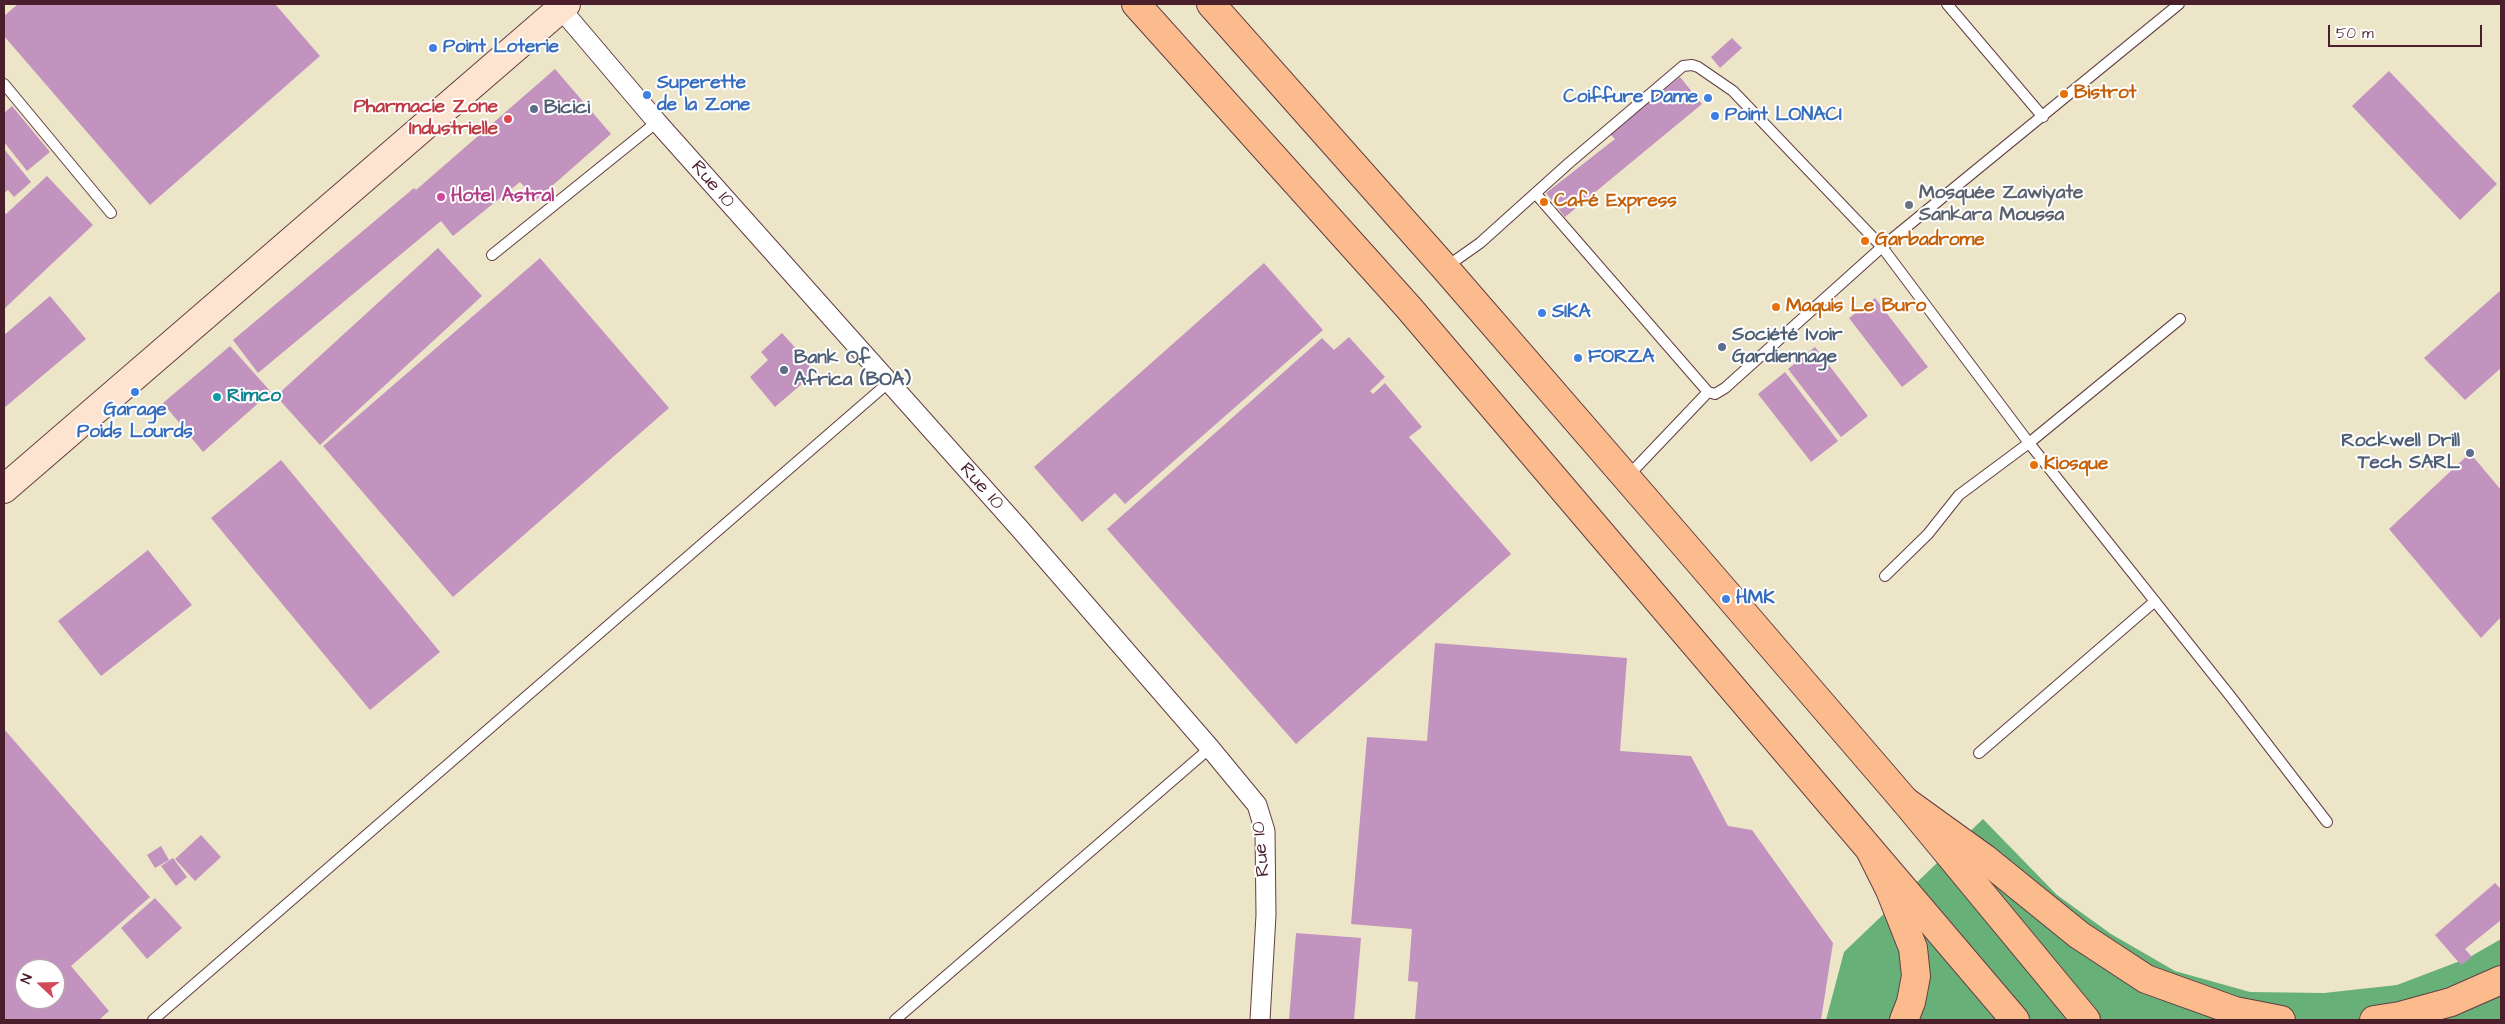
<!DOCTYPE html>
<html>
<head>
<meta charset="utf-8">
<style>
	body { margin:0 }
	#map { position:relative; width:2505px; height:1024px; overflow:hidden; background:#ede5c8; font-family:"Architects Daughter",sans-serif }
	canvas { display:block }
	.frame { position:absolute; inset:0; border:5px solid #4a1f2b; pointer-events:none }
	.north { position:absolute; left:15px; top:959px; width:50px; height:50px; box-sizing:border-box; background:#fff; border:1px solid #b7a5aa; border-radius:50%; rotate:291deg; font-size:14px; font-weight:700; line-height:20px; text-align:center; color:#4a1f2b }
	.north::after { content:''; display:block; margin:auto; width:18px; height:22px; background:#d1495b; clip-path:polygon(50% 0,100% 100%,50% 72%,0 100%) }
	.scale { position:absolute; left:2328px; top:25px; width:154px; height:22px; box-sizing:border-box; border:2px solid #4a1f2b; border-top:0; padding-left:6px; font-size:15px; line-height:18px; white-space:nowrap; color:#4a1f2b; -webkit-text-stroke:4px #fff; paint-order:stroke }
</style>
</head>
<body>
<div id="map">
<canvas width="2505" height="1024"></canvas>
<div class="frame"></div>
<div class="north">N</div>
<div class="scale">50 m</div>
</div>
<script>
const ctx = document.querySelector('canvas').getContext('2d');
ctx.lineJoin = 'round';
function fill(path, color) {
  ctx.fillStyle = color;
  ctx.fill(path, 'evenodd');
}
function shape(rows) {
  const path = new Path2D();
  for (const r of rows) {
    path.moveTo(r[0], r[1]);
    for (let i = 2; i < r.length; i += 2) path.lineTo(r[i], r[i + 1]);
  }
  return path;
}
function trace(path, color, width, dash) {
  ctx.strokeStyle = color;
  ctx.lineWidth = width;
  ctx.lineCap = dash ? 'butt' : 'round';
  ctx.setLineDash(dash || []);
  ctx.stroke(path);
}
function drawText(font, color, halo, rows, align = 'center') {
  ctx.font = font + ' "Architects Daughter",sans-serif';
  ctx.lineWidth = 4;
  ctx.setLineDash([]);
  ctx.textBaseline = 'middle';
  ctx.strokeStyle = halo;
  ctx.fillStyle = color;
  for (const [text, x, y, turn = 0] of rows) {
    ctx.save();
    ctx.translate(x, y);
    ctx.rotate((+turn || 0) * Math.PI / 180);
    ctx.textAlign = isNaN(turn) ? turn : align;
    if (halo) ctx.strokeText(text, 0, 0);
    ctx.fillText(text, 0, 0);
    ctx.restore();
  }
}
fill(shape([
	[1983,819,2057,895,2111,934,2175,971,2250,992,2324,993,2397,985,2468,958,2501,939,2501,1020,1826,1020,1844,952]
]), '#67b179');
fill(shape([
	[18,4,275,4,320,56,150,205,4,36,4,16],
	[1732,38,1742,48,1720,68,1711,57],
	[555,69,611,134,536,200,520,182,453,236,441,221,258,373,233,340,414,188,416,190],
	[2389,71,2497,184,2460,220,2352,106],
	[1680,77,1702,104,1565,217,1546,193,1615,139,1610,134],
	[12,106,50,152,27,171,4,142,4,113],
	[4,149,31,182,14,197,8,190,4,193],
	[47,176,93,225,4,309,4,212,6,214],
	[438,248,482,296,320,445,276,396],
	[540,258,669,408,453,597,323,446],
	[1264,263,1323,330,1125,504,1115,493,1082,522,1034,467],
	[2501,290,2501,368,2465,400,2424,358],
	[50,296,86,339,4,408,4,335],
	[1875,298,1928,367,1902,387,1849,318],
	[782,333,809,363,811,376,775,407,750,377,768,360,761,352],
	[1349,337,1385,377,1370,391,1373,394,1385,383,1422,427,1409,437,1511,554,1296,744,1107,529,1322,338,1334,350],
	[230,346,271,392,203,452,163,403],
	[1815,347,1868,416,1841,437,1788,369],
	[1785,372,1838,441,1811,462,1758,394],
	[2470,453,2501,490,2501,617,2481,638,2389,529],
	[281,460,440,652,370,710,211,518],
	[148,550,192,605,101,676,58,621],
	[1435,643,1627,658,1620,751,1691,756,1728,826,1752,830,1833,943,1821,1020,1415,1020,1418,982,1408,981,1412,929,1351,924,1367,737,1427,741],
	[4,729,150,897,71,966,109,1011,99,1020,4,1020],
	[25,969,55,969,55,999,25,999],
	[201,835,221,857,195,881,175,859],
	[161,846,169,860,155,868,147,855],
	[173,858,187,877,176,886,161,866],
	[2495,883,2501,889,2501,920,2465,949,2472,957,2461,965,2435,935],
	[155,898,182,928,147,959,121,928],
	[1296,933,1361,938,1354,1020,1289,1020]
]), '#c293bf');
const lane = shape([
	[1947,4,2043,117],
	[4,84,111,213],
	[1536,194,1708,392,1715,394,1725,388,1882,247,2179,4],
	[492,255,657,122],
	[1446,267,1480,243,1569,163,1683,66,1692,65,1698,67,1733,91,1882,247,2029,443,2231,697,2327,822],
	[1628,476,1708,392],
	[1885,576,1928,534,1959,495,2029,443,2180,319],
	[1979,753,2154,602],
	[153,1020,888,383],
	[895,1020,1210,748]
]);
const street = shape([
	[561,9,657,122,1020,529,1210,748,1257,805,1265,831,1266,915,1260,1020]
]);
const secondary = shape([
	[4,489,566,4]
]);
const primary = shape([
	[1136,4,1409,308,2015,1020],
	[1211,4,1445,268,1677,536,1905,801,2086,1020]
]);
const highway = shape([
	[1905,801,1984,858,2079,935,2146,979,2235,1011,2281,1020],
	[1871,852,1890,890,1913,948,1916,976,1911,1002,1904,1020],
	[2374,1020,2400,1016,2451,1002,2501,980]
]);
trace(lane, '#623d43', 12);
trace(street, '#623d43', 21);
trace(secondary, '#623d43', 30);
trace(primary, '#623d43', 30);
trace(highway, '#623d43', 30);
trace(lane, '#fff', 10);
trace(street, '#fff', 19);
trace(secondary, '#fde4d1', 28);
trace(primary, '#fbbb8c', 28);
trace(highway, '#fbbb8c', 28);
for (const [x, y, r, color] of [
	[433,48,5,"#3f7fe0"],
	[2064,94,5,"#e8710a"],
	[647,95,5,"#3f7fe0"],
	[1708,98,5,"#3f7fe0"],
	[534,109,5,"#5c6f8a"],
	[1715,116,5,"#3f7fe0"],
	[508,119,5,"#e0444e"],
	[441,197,5,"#d1479c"],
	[1544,202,5,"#e8710a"],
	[1909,205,5,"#6b7280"],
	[1865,241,5,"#e8710a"],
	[1776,307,5,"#e8710a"],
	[1542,313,5,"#3f7fe0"],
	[1722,347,5,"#5c6f8a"],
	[1578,358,5,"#3f7fe0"],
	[784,370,5,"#5c6f8a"],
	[135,392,5,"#3f7fe0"],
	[217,397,5,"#0f9aa8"],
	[2470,453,5,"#5c6f8a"],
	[2034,465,5,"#e8710a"],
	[1726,599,5,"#3f7fe0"]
]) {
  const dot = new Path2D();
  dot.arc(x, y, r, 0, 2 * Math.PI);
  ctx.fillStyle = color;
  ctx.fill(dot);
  trace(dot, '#fff', 2);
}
drawText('bold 19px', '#366cbe', '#fff', [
	["Point Loterie",443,48],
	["Superette",657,84],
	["de la Zone",657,106],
	["Coiffure Dame",1698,98,"right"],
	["Point LONACI",1725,116],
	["SIKA",1552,313],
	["FORZA",1588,358],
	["Garage",135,411,"center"],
	["Poids Lourds",135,433,"center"],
	["HMK",1736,599]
], 'left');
drawText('bold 19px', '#c56008', '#fff', [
	["Bistrot",2074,94],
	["Café Express",1554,202],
	["Garbadrome",1875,241],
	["Maquis Le Buro",1786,307],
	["Kiosque",2044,465]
], 'left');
drawText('bold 19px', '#be3a42', '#fff', [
	["Pharmacie Zone",498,108],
	["Industrielle",498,130]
], 'right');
drawText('bold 19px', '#4e5e75', '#fff', [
	["Bicici",544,109],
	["Société Ivoir",1732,336],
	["Gardiennage",1732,358],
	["Bank Of",794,359],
	["Africa (BOA)",794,381],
	["Rockwell Drill",2460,442,"right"],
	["Tech SARL",2460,464,"right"]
], 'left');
drawText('19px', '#4a1f2b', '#fff', [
	["Rue 10",712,185,49],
	["Rue 10",981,487,48],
	["Rue 10",1262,849,-95]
]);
drawText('bold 19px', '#5b616d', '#fff', [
	["Mosquée Zawiyate",1919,194],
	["Sankara Moussa",1919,216]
], 'left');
drawText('bold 19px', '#b23c85', '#fff', [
	["Hotel Astral",451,197]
], 'left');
drawText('bold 19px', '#0d838f', '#fff', [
	["Rimco",227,397]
], 'left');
</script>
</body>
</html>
